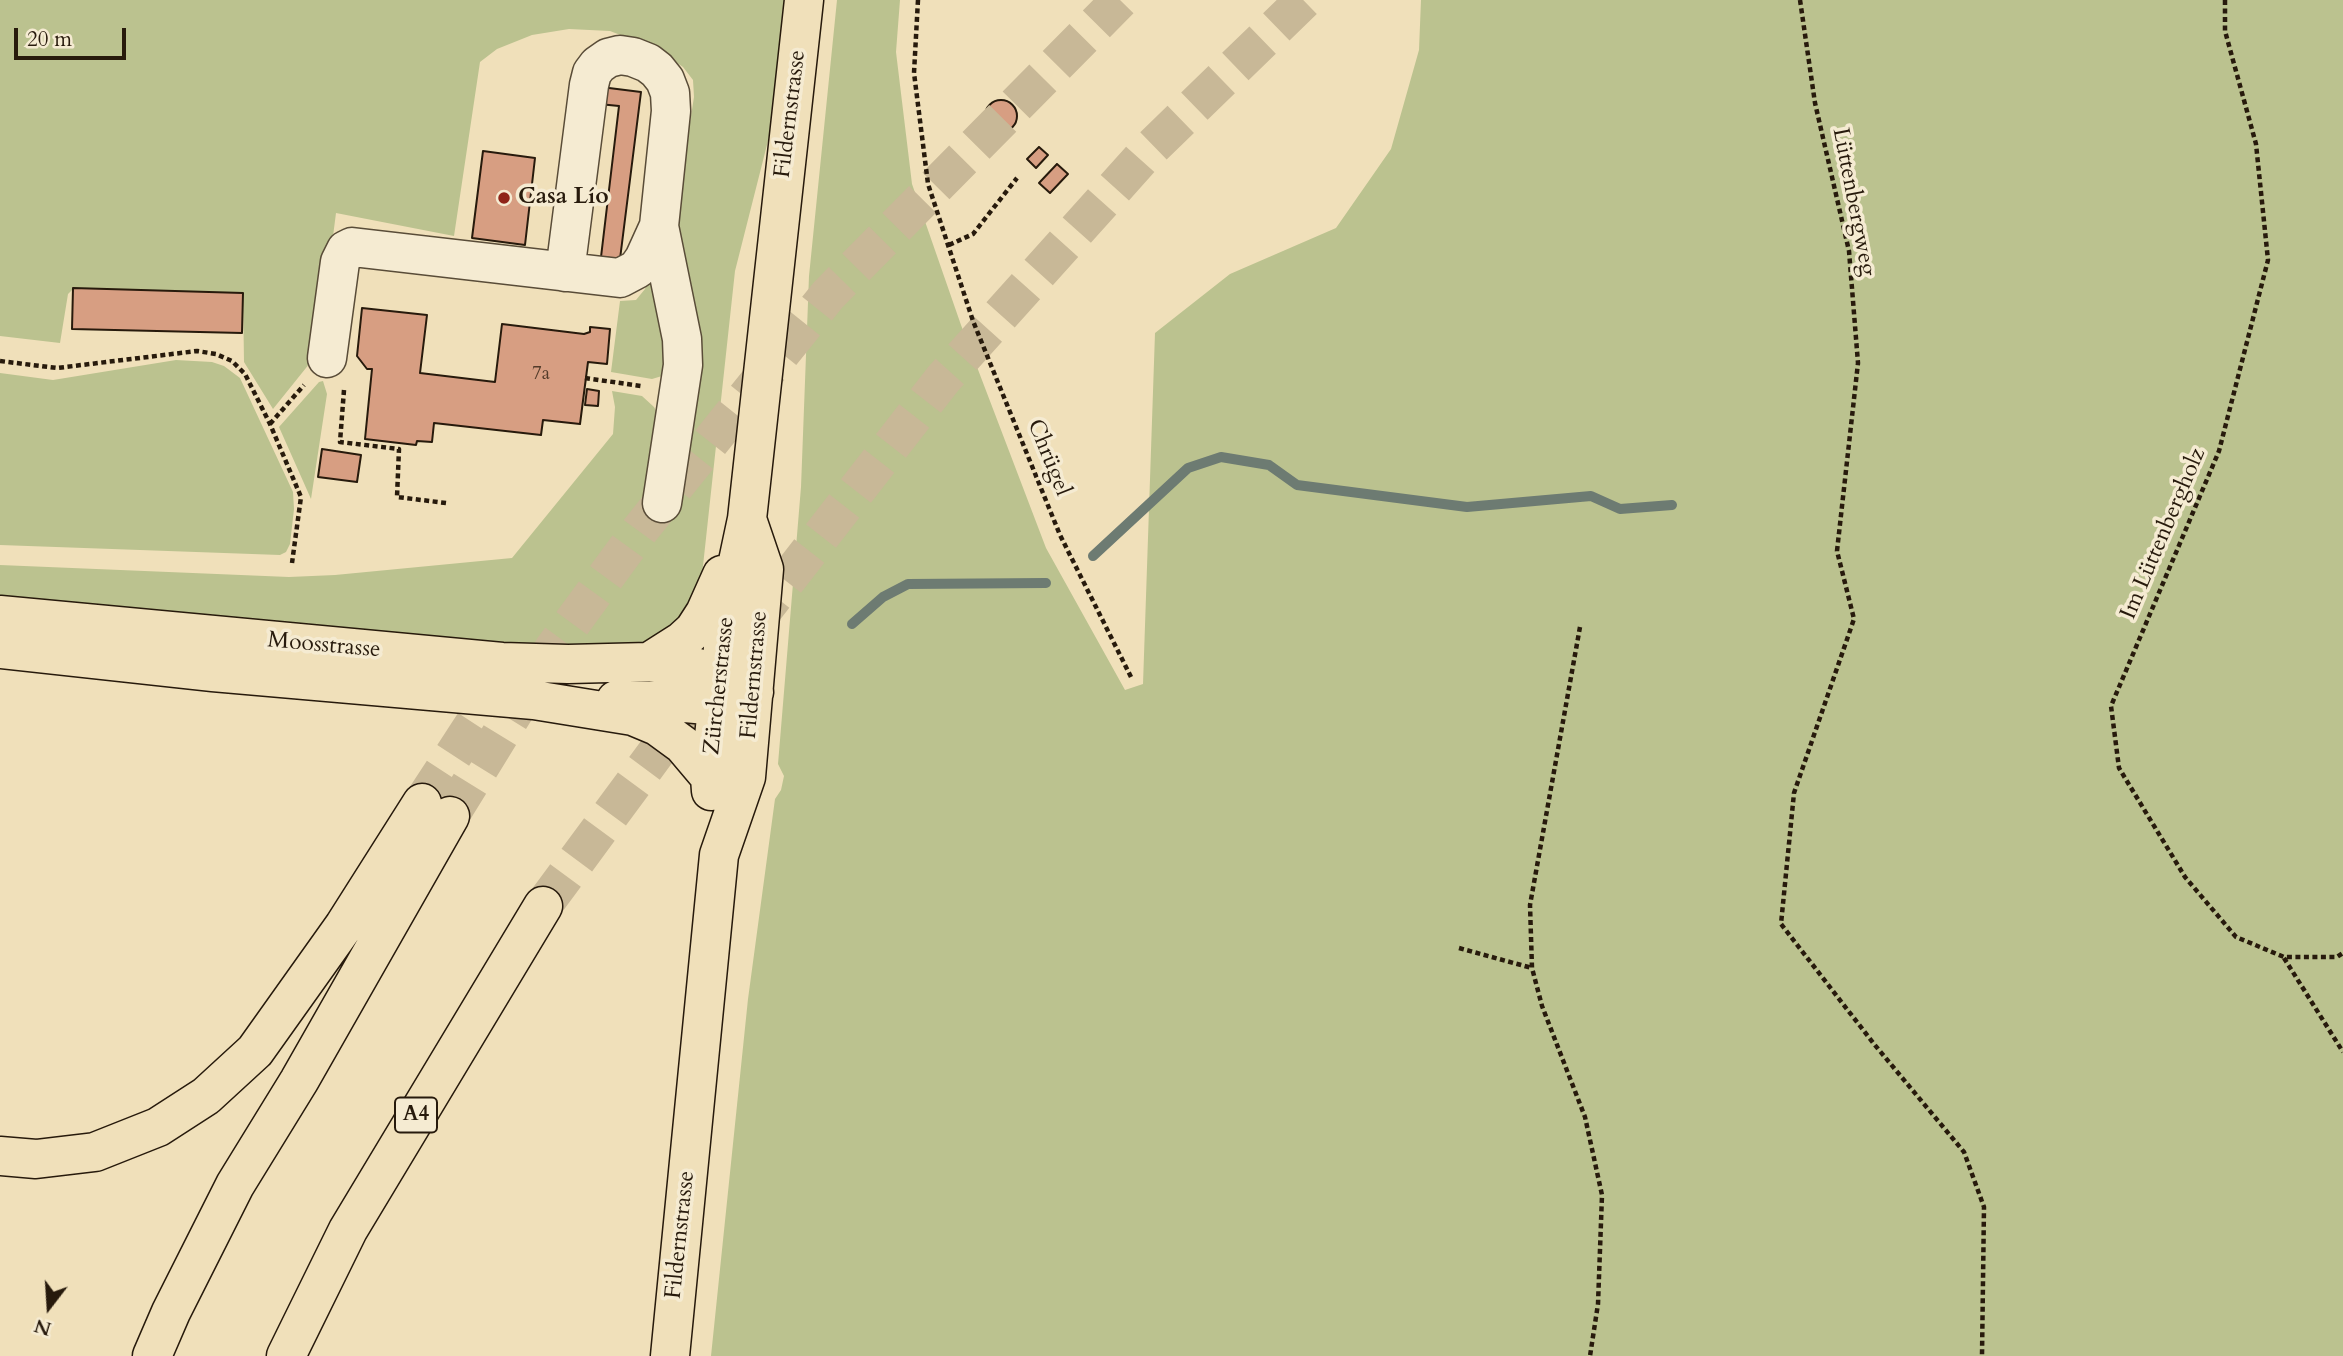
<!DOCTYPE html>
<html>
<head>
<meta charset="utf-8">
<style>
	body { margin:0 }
	#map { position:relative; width:2343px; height:1356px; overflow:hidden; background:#f0e0ba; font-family:Cardo,serif }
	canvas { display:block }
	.north { position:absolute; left:14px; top:1272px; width:70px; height:70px; -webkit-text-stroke:5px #f5ebd2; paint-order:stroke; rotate:197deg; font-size:19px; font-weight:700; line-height:28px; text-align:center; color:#271a0c }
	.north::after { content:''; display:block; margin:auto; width:24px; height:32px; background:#271a0c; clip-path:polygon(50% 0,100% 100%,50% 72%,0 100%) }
	.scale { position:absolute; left:14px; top:28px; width:112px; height:32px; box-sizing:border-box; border:4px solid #271a0c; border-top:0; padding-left:9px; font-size:21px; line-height:24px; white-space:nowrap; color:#271a0c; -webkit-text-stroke:5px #f5ebd2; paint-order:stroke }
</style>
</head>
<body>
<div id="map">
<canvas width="2343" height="1356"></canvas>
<div class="north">N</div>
<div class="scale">20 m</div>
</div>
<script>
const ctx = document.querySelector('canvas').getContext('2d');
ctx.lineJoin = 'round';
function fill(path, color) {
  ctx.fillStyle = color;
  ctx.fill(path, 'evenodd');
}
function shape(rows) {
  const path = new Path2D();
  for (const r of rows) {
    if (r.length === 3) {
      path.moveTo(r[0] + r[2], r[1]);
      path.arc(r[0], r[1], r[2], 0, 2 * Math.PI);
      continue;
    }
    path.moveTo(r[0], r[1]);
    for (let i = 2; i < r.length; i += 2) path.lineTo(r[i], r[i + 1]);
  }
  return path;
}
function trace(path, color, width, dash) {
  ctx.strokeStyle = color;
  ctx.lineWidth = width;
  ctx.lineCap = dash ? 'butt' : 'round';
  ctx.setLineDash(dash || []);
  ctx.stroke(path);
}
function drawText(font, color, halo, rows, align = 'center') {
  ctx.font = font + ' Cardo,serif';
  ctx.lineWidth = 7;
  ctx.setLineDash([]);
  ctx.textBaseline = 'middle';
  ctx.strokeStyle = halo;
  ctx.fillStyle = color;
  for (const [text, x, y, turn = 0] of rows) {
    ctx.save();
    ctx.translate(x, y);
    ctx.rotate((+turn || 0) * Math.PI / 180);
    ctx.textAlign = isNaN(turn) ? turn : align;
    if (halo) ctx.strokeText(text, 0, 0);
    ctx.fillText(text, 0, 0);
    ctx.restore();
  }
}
fill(shape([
	[0,0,787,0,772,125,735,271,702,575,688,616,642,646,554,647,0,595,0,565,289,577,335,575,512,558,613,434,615,407,612,391,642,396,654,407,660,418,672,512,673,230,694,97,693,80,683,67,657,49,610,31,569,29,532,35,497,49,480,62,454,236,336,213,318,353,273,409,244,362,243,293,74,288,68,294,60,343,0,336],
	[837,0,900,0,896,52,912,184,961,325,1046,548,1125,690,1143,684,1155,333,1230,274,1336,228,1391,149,1419,50,1421,0,2343,0,2343,1356,711,1356,748,999,775,799,781,790,784,776,778,764,801,487,809,276],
	[655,263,669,369,662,376,652,379,611,372,620,301,636,300,645,289],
	[176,360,212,362,224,366,240,378,293,492,294,509,290,544,286,552,280,555,0,545,0,373,53,380],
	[323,381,327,394,311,499,279,427,319,382]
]), '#bbc28f');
trace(shape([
	[1093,556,1188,468,1221,457,1269,465,1297,485,1467,507,1591,496,1620,509,1672,505],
	[852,624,883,597,908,584,1046,583]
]), '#6d7b72', 10);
const building = shape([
	[601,87,641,92,620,259,601,257,619,106,599,104,601,87],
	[1001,116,16],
	[1039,147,1048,155,1036,168,1027,159,1039,147],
	[483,151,535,158,525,245,472,238,483,151],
	[1057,164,1068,174,1050,193,1039,183,1057,164],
	[73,288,243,293,242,333,72,329,73,288],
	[362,308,427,315,420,373,495,382,502,324,584,334,590,332,590,327,610,329,607,364,588,362,580,424,543,420,541,435,434,423,432,442,417,441,416,445,365,439,372,369,367,369,357,356,362,308],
	[587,389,599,391,598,406,585,405,587,389],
	[322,449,361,455,357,482,318,477,322,449]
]);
fill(building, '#d79e82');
trace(building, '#271a0c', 2);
trace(shape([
	[751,626,943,379,1146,153,1304,0],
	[422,803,488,702,517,679],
	[450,816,553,649,640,530,828,295,1120,0],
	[543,906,689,708]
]), '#c8b897', 38, [38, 19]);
const minor = shape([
	[565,272,589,85,592,73,598,65,608,58,620,55,633,57,648,63,657,70,665,80,670,93,671,111,659,226,682,339,683,365,662,503],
	[327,358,340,262,346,250,352,247,620,278,637,269,644,259,659,226]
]);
const major = shape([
	[0,615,502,662,568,664,649,662,695,667,720,675,754,692],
	[0,649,213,672,534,700,633,716,657,726,683,745,710,777],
	[649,662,682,641,694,630,705,613,722,575],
	[616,700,664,701,717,706,740,698],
	[711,791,710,777,726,618,747,519],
	[670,1356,719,855,746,777,764,569,747,519,804,0]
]);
const highway = shape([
	[0,1156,36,1159,95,1152,158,1127,206,1096,255,1051,344,926,422,803],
	[152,1356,171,1312,235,1185,299,1081,450,816],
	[286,1356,348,1230,543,906]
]);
trace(minor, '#594c38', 41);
trace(major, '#271a0c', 41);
trace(highway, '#271a0c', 41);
trace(shape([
	[918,0,914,73,928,184,973,321,1060,535,1131,677],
	[1800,0,1815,103,1849,251,1858,363,1837,551,1854,619,1794,793,1781,924,1874,1044,1964,1152,1984,1207,1982,1356],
	[2225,0,2225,31,2256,144,2268,260,2219,451,2111,706,2119,768,2185,877,2236,937,2284,957,2337,957,2343,953],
	[949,245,973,234,1017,178],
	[0,361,57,368,197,351,216,354,232,361,245,374,270,424,301,497,292,563],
	[585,378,641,386],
	[344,390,340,442,399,449,397,497,446,503],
	[270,424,304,385],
	[1580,627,1530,905,1532,968,1542,1006,1585,1117,1602,1195,1598,1304,1590,1356],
	[1459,948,1532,968],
	[2284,958,2343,1052]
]), '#271a0c', 4.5, [5, 3.5]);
trace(minor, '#f5ebd2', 38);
trace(major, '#f0e0ba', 38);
trace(highway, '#f0e0ba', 38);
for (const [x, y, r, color] of [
	[504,198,7,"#8f2418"]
]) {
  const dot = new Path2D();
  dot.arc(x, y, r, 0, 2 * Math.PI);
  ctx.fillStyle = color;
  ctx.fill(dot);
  trace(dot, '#f5ebd2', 2.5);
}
drawText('19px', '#533b2a', null, [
	["7a",541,375]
]);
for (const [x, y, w] of [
	[416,1115,42]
]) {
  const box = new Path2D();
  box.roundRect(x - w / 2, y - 17.5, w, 35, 5);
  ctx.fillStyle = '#f5ebd2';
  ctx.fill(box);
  trace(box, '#271a0c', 2);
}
drawText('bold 21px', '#271a0c', null, [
	["A4",416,1115]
]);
drawText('23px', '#271a0c', '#f5ebd2', [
	["Fildernstrasse",791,114,-83],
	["Lüttenbergweg",1853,202,79],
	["Chrügel",1048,458,68],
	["Im Lüttenbergholz",2164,534,-67],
	["Moosstrasse",324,646,5],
	["Fildernstrasse",755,675,-85],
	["Zürcherstrasse",720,686,-84],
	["Fildernstrasse",681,1235,-84]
]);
drawText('bold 23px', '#271a0c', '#f5ebd2', [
	["Casa Lío",518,198]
], 'left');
</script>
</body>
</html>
